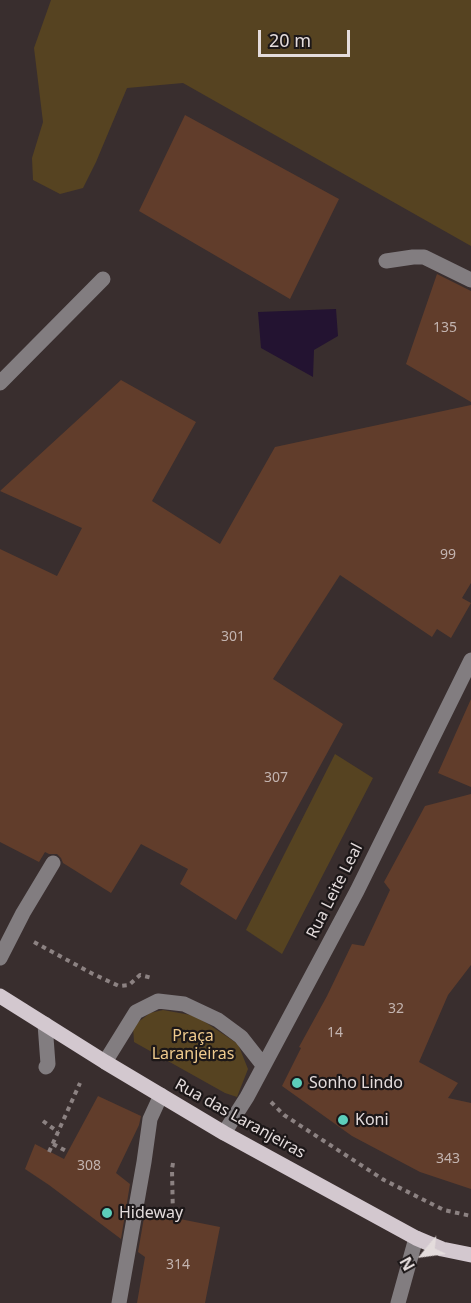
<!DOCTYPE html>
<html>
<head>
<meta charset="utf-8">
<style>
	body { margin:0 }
	#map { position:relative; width:471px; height:1303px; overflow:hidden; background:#392e2e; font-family:"Noto Sans",sans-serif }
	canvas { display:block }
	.north { position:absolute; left:393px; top:1225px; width:60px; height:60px; -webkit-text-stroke:4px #1c1718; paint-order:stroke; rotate:241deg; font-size:16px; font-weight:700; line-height:24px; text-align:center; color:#e4dcdc }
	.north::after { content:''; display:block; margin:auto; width:21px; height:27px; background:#e4dcdc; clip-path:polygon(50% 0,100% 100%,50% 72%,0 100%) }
	.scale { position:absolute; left:258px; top:30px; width:92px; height:27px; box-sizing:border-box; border:3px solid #e4dcdc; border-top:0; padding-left:8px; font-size:18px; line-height:21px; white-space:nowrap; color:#e4dcdc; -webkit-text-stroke:4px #1c1718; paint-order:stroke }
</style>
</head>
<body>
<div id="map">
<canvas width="471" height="1303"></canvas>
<div class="north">N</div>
<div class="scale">20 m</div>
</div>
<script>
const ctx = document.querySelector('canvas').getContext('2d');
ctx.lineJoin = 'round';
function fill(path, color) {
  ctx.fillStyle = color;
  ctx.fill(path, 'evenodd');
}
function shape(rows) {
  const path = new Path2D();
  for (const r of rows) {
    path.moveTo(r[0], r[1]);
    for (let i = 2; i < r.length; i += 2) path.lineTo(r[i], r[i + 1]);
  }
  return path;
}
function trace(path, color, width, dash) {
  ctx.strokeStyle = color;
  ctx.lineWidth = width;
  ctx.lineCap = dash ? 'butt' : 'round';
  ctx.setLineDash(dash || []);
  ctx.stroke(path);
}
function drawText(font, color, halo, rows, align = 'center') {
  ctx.font = font + ' "Noto Sans",sans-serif';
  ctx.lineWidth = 4.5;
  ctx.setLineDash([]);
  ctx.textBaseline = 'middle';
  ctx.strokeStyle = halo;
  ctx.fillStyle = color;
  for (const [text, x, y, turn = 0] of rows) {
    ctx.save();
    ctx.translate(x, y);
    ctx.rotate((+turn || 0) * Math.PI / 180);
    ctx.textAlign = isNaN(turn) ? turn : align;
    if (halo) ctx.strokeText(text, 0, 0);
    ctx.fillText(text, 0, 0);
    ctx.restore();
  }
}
fill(shape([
	[51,0,471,0,471,246,183,83,127,88,96,162,83,188,60,194,33,180,32,158,43,122,34,48],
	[335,754,373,778,282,954,246,930],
	[163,1010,196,1016,238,1044,248,1069,237,1097,225,1093,134,1042,133,1026,150,1013]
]), '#564321');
fill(shape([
	[336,309,338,336,314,350,313,377,261,348,258,312]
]), '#231331');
fill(shape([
	[185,115,339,199,290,299,139,211],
	[437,274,471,291,471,402,406,364],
	[121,380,196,422,152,501,220,544,275,447,471,405,471,583,462,598,471,603,451,638,437,629,432,637,340,575,273,679,343,724,236,920,180,884,188,869,141,844,111,893,63,863,61,858,57,854,49,854,45,852,39,862,0,842,0,549,57,576,82,528,0,491],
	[471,699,471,787,438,773],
	[471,794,471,965,448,995,419,1062,458,1083,448,1098,471,1103,471,1189,420,1172,352,1136,282,1086,301,1048,299,1047,327,996,352,944,364,946,390,890,384,882,425,806],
	[98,1096,141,1116,139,1125,116,1173,130,1184,121,1239,49,1185,25,1169,35,1144,64,1159],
	[145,1212,220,1227,205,1303,137,1303,145,1257,138,1252]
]), '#613d2b');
trace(shape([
	[34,942,93,974,119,986,129,985,140,975,152,978],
	[271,1102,284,1115,384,1180,444,1210,471,1216],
	[43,1121,58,1132],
	[53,1144,68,1152],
	[49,1152,80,1083],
	[173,1163,172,1169,173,1218]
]), '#8c8282', 4, [4.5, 4.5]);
trace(shape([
	[386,261,413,257,424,257,471,280],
	[0,383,103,279],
	[0,958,23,913,53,863],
	[45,1024,48,1064,46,1067],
	[105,1062,136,1012,158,1001,184,1004,218,1020,241,1037,263,1065],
	[224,1133,247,1097,357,891,471,660],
	[119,1303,144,1162,150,1119,161,1095],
	[398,1303,416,1238]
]), '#827d80', 15);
trace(shape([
	[0,996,105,1062,224,1133,416,1238,442,1249,471,1255]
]), '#d3c8cf', 15);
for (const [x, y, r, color] of [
	[297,1083,6,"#5cceba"],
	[343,1120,6,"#5cceba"],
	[107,1213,6,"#5cceba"]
]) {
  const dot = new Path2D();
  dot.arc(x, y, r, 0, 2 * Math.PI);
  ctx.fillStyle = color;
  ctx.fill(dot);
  trace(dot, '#1c1718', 2);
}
drawText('14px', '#c3b4b0', null, [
	["135",445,328],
	["99",448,555],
	["301",233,637],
	["307",276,778],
	["32",396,1009],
	["14",335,1033],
	["343",448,1159],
	["308",89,1166],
	["314",178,1265]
]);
drawText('16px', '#e4dcdc', '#1c1718', [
	["Rua Leite Leal",335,891,-63],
	["Rua das Laranjeiras",240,1119,29]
]);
drawText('16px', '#efca8d', '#1c1718', [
	["Praça",193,1036],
	["Laranjeiras",193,1054]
]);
drawText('16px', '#e4dcdc', '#1c1718', [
	["Sonho Lindo",309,1083],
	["Koni",355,1120],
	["Hideway",119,1213]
], 'left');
</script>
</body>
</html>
